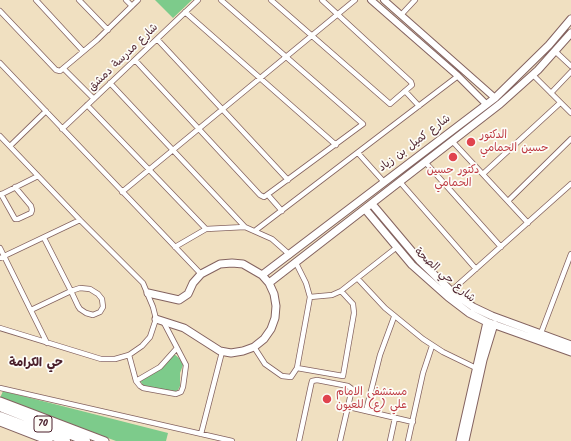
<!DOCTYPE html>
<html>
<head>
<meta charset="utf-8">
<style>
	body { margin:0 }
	canvas { display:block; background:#f0e0c1 }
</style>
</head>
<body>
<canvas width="571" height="441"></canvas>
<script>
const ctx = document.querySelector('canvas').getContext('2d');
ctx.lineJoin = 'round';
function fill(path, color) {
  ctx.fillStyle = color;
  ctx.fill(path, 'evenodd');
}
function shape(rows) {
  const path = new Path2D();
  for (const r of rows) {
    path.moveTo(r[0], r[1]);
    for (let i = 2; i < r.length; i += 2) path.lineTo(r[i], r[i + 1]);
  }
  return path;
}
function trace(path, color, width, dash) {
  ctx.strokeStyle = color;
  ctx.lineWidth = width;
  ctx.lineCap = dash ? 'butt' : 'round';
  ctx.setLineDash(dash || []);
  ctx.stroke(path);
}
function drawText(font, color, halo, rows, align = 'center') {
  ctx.font = font + ' Kalam,"Playpen Sans Arabic",sans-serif';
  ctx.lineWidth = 3.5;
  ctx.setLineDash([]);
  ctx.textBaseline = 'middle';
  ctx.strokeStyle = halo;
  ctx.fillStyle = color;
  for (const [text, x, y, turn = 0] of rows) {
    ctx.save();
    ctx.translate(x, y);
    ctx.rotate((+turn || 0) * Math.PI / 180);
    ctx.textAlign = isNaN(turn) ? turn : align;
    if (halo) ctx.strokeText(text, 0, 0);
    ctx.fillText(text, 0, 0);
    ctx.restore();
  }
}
fill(shape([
	[155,0,192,0,173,18],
	[174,354,179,358,183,365,180,373,180,386,178,390,174,392,144,386,140,381,162,367],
	[3,391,168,433,166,441,116,441,0,398]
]), '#7dcb8b');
const minor = shape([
	[36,0,83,51],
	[79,0,108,30],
	[126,0,132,6],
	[271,0,390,104,412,85,411,82,322,0],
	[0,11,56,70,60,71,97,40,138,0],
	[185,12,336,145],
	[401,15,415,0],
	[157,39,288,180],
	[556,52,571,66],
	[135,60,260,195,264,197,363,124,221,0],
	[0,63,201,274],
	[64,69,94,99],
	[533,75,571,113],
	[110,83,245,227],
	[405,91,419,106],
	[551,93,571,72],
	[87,105,206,229],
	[62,129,198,0],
	[0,136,80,220,143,283,153,307,156,319,150,337,142,346,129,355,115,359,101,359,0,328],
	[453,142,528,223],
	[10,146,46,111],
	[358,153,384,182],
	[426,163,501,247],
	[484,173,560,103],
	[400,182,476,269],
	[122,192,355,0],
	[1,194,15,219,18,219,31,213,32,210,31,206,15,187],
	[0,195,38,176],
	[268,195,282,211],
	[508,201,571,139],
	[256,230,458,76],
	[175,247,206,229,245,227,272,239,290,255],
	[0,248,47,343],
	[0,258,80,220],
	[358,279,385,308,423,339,443,352,476,368],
	[451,291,571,184],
	[310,297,332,295,341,291,397,247],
	[31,310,71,291,80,288,90,289,98,294,102,299,103,307,100,312,93,315,86,313,80,309,78,306,71,291,44,238],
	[541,333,571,254],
	[254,347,265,364,282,376,291,377,297,368,310,297,306,283,296,263],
	[129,355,136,381,140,386,143,388,176,394,181,392,183,387,186,365,163,321],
	[297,368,343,376,354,313,353,304,341,291],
	[136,381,160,367,177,348],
	[0,388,232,441],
	[349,407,413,422],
	[366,411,380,355,394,317],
	[201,434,222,352],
	[299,441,311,385,312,381,317,380,348,386,352,389,340,441],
	[390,441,395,418],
	[408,441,423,373,432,346]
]);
const tertiary = shape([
	[371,0,458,76,486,104],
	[384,0,495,98]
]);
const secondary = shape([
	[372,204,420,261,451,291,473,307,492,316,571,345],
	[365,209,412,265,448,297,469,313,487,322,571,352],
	[262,275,495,98,549,45,571,19],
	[269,283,500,104,538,70,571,33],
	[148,293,179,300,188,294,193,283,201,274,220,264,232,263,243,264,262,275,269,283,274,294,276,306,275,318,271,329,264,339,254,347,243,351,231,353,220,351,184,328,156,319],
	[0,401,105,441],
	[0,422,49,441],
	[460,441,487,322],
	[465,441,483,360,494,324]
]);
const trunk = shape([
	[0,407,86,441],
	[0,416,66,441]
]);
trace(minor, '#846360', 6);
trace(tertiary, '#846360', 8);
trace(secondary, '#846360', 9);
trace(trunk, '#846360', 10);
trace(minor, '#fff', 4.5);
trace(tertiary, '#fff', 6);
trace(secondary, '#fff', 7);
trace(trunk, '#fff', 8);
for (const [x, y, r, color] of [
	[471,142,5,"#e0444e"],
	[453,157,5,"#e0444e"],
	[327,399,5,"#e0444e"]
]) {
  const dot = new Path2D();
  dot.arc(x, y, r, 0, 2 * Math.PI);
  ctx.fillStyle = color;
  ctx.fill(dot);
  trace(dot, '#fdfcf7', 1.5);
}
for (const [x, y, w] of [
	[43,424,18]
]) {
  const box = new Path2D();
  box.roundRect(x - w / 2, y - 8, w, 16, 3);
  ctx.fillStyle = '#fdfcf7';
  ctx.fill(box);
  trace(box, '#4a1f2b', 1);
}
drawText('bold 10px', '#4a1f2b', null, [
	["70",43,424]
]);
drawText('11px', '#4a1f2b', '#fdfcf7', [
	["شارع مدرسة دمشق",124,58,-44],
	["شارع كميل بن زياد",415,144,-37],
	["شارع حي الصحة",444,276,41]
]);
drawText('11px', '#be3a42', '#fdfcf7', [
	["الدكتور",480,136],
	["حسين الحمامي",480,149],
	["دكتور حسين",453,171,"center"],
	["الحمامي",453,184,"center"],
	["مستشفى الامام",336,393],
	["علي (ع) للعيون",336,406]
], 'left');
drawText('bold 12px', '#4a1f2b', '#fdfcf7', [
	["حي الكرامة",36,364]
]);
</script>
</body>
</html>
